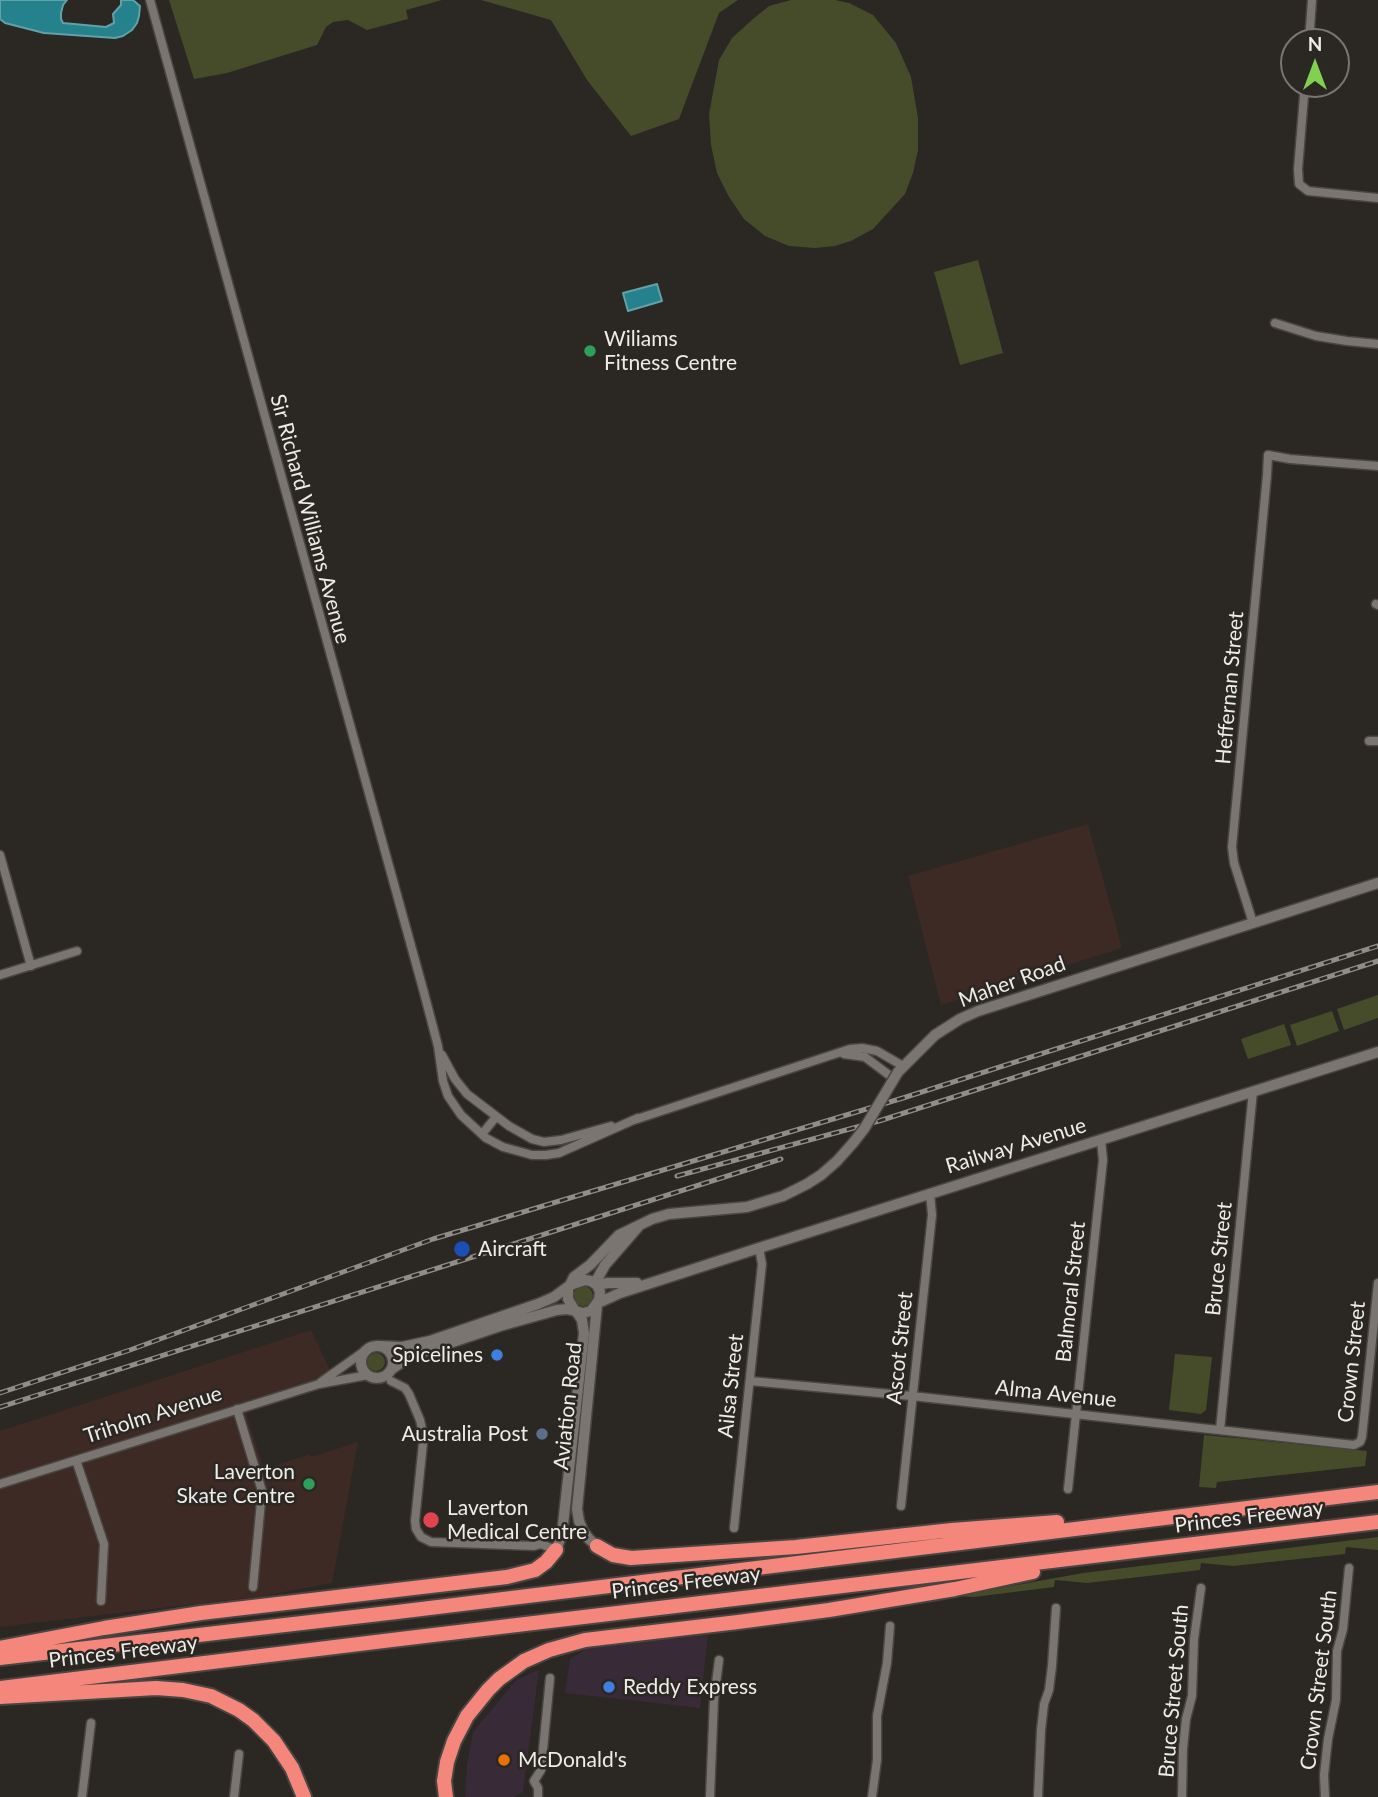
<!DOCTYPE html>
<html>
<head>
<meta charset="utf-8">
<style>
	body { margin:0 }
	#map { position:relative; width:1378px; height:1797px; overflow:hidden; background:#2b2723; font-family:Lato,sans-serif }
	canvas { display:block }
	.north { position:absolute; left:1280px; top:28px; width:70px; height:70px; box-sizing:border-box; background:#2b2723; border:2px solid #797672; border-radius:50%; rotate:0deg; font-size:19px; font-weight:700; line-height:28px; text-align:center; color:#eeece9 }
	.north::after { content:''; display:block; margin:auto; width:24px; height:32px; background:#82d04f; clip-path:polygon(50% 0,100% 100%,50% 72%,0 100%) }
</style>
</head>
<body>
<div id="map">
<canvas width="1378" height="1797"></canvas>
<div class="north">N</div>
</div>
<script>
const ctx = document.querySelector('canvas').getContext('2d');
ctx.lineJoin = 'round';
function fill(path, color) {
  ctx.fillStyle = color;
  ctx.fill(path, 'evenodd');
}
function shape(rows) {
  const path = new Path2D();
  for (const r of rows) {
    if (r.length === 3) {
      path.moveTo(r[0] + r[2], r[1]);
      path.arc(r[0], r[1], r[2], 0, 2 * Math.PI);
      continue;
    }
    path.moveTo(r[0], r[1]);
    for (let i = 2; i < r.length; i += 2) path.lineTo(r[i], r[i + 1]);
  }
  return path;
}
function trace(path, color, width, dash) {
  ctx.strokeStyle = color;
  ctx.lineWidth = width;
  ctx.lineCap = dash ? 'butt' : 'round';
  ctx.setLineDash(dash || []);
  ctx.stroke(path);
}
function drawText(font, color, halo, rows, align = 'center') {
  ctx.font = font + ' Lato,sans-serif';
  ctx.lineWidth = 5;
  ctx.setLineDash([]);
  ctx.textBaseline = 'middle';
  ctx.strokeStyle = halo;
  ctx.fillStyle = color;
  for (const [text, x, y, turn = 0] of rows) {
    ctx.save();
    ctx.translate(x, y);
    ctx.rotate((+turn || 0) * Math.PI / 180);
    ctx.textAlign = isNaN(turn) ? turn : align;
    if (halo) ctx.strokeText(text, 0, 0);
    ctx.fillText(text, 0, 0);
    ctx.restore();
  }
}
fill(shape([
	[708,1635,700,1708,565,1693,570,1659,586,1649],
	[539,1670,523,1792,514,1797,465,1797,467,1765,473,1732,516,1680]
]), '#382a37');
fill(shape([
	[1088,824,1122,948,941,1005,908,876],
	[311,1330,337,1384,246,1413,264,1469,310,1454,311,1457,358,1442,332,1583,263,1596,0,1627,0,1431]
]), '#3d2a25');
fill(shape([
	[169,0,442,0,406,10,408,19,367,30,348,20,333,22,326,27,317,45,227,73,194,79],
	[481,0,738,0,719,13,679,119,631,136,587,80,551,20],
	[791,0,835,0,849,3,873,15,896,43,911,77,918,118,918,150,913,173,905,194,873,229,851,241,835,246,815,248,789,246,765,236,744,219,729,197,717,173,711,145,709,114,719,60,732,38,753,19,769,6],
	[978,260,1003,353,960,365,934,272],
	[1378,995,1378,1018,1344,1030,1337,1009],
	[1332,1011,1339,1031,1297,1046,1290,1025],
	[1284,1024,1291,1045,1248,1059,1241,1039],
	[583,1296,10],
	[376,1362,9],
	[1175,1354,1212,1357,1206,1410,1201,1414,1169,1410],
	[1204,1435,1367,1451,1365,1466,1217,1482,1216,1488,1199,1487],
	[1378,1537,1378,1550,1346,1547,1345,1554,1233,1566,1201,1563,1200,1570,1087,1583,1055,1580,1054,1587,974,1597,956,1596,1083,1573]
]), '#464c2a');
const water = shape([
	[0,0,67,0,63,5,61,13,61,19,63,23,106,27,114,23,113,14,121,5,121,0,133,0,140,6,139,16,137,23,132,30,123,36,115,38,44,33,5,23,0,19,0,0],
	[657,284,662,301,628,311,623,293,657,284]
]);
fill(water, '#25818c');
trace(water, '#61a1a8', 2);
const minor = shape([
	[150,0,423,989,438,1046,443,1081,448,1096,461,1115,486,1138,503,1147,532,1155,546,1155,559,1153,638,1118],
	[1309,42,1312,0],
	[1305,84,1298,169,1299,184,1308,191,1378,198],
	[1275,323,1316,336,1347,341,1378,344],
	[1376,604,1378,605],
	[1369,741,1378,741],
	[0,855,31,966],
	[1253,923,1234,863,1232,847,1267,475,1268,455,1290,459,1378,466],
	[0,975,77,951],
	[844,1054,865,1057,893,1078],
	[442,1055,455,1079,467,1094,509,1126,532,1139,544,1142,561,1140,611,1126],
	[634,1120,850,1049,862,1048,877,1051,903,1066],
	[482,1134,496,1117],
	[391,1381,405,1388,409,1394,420,1420,422,1429,423,1443,415,1521,416,1529,421,1537,431,1542,534,1546,541,1544,556,1550],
	[750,1381,912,1396,1354,1445,1360,1442,1362,1437,1378,1283],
	[321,1382,366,1350],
	[237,1409,262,1491,253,1587],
	[1220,1430,1253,1091],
	[76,1460,104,1544,101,1601],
	[0,1484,319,1384,368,1375],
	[1068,1489,1103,1160,1101,1140],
	[901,1506,932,1215,930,1193],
	[734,1528,762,1264,759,1248],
	[82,1797,91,1723],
	[234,1797,239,1754],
	[538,1797,538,1788,534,1781,541,1770,550,1678],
	[710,1797,714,1699,719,1660],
	[872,1797,877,1760,877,1716,887,1663,890,1626],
	[1038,1797,1041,1730,1044,1704,1049,1690,1052,1666,1056,1608],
	[1182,1797,1183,1749,1186,1719,1192,1696,1194,1639,1201,1588],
	[1325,1797,1324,1775,1328,1739,1336,1700,1337,1651,1343,1629,1349,1568]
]);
const tertiary = shape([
	[898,1072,935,1035,960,1019,978,1011,1378,883],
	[595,1283,605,1265,638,1227],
	[570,1285,585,1280,591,1281,597,1285,600,1292,599,1300,591,1311,583,1313,575,1311,568,1299,568,1289,574,1277,590,1265,619,1235,652,1219,669,1214,747,1207,783,1196,807,1184,821,1175,837,1161,853,1143],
	[597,1285,608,1283,637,1283],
	[598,1303,620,1293,759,1248,1378,1052],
	[377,1362,16],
	[378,1346,402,1347,430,1341,538,1304,554,1297,569,1286],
	[392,1369,406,1359,420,1353,500,1326,557,1310,567,1309,575,1311],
	[597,1546,589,1539,583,1531,579,1521,577,1509,597,1305],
	[556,1550,562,1534,584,1333,582,1320,576,1311]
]);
const motorway = shape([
	[597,1546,613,1555,631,1558,796,1547,952,1530,1057,1522],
	[0,1648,104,1628,201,1613,507,1577,535,1570,546,1562,556,1550],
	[0,1658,397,1612,1378,1492],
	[0,1688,400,1639,1378,1522],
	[0,1697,156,1688,183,1690,211,1696,239,1710,253,1720,274,1741,292,1768,304,1797],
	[446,1797,444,1781,447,1762,454,1741,467,1716,488,1690,499,1679,524,1661,549,1650,585,1640,738,1622,829,1610,955,1589,1033,1572]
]);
trace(minor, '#484542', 11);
trace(tertiary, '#484542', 13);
trace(motorway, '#484542', 18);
trace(minor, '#7a7570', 8);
trace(tertiary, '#7a7570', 10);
trace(motorway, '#f4867b', 14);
const rail = shape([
	[677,1176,879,1121,1378,961],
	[0,1393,130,1350,433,1239,903,1098,1378,946],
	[0,1407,781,1159]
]);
trace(rail, '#8f8c89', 5);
trace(rail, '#2b2723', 2.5, [8]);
const tertiaryBridge = shape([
	[853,1143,864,1129,898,1072]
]);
trace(tertiaryBridge, '#484542', 13, []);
trace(tertiaryBridge, '#7a7570', 10);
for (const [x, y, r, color] of [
	[590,351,7,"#2e9e5b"],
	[462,1249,9,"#1a4fb4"],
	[497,1355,7,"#3f7fe0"],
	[542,1434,7,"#5c6f8a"],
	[309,1484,7,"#2e9e5b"],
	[431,1520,9,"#e0444e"],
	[609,1687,7,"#3f7fe0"],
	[504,1760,7,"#e8710a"]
]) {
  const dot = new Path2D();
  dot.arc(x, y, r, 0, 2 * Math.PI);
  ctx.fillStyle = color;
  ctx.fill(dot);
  trace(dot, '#2b2723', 2.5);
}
drawText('21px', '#eeece9', '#2b2723', [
	["Wiliams",604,339],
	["Fitness Centre",604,363],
	["Aircraft",478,1249],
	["Spicelines",483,1355,"right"],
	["Australia Post",528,1434,"right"],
	["Laverton",295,1472,"right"],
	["Skate Centre",295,1496,"right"],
	["Laverton",447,1508],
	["Medical Centre",447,1532],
	["Reddy Express",623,1687],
	["McDonald's",518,1760]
], 'left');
drawText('21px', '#eeece9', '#2b2723', [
	["Sir Richard Williams Avenue",310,519,75],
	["Heffernan Street",1230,688,-85],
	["Maher Road",1012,982,-20],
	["Railway Avenue",1016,1146,-17],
	["Bruce Street",1219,1259,-84],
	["Balmoral Street",1071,1292,-84],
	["Ascot Street",900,1348,-84],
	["Crown Street",1352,1362,-84],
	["Ailsa Street",731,1386,-84],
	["Alma Avenue",1056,1394,6],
	["Aviation Road",568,1406,-84],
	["Triholm Avenue",153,1415,-18],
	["Princes Freeway",1249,1517,-7],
	["Princes Freeway",686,1583,-7],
	["Princes Freeway",123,1652,-7],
	["Crown Street South",1319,1680,-83],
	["Bruce Street South",1174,1691,-85]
]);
</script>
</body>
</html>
